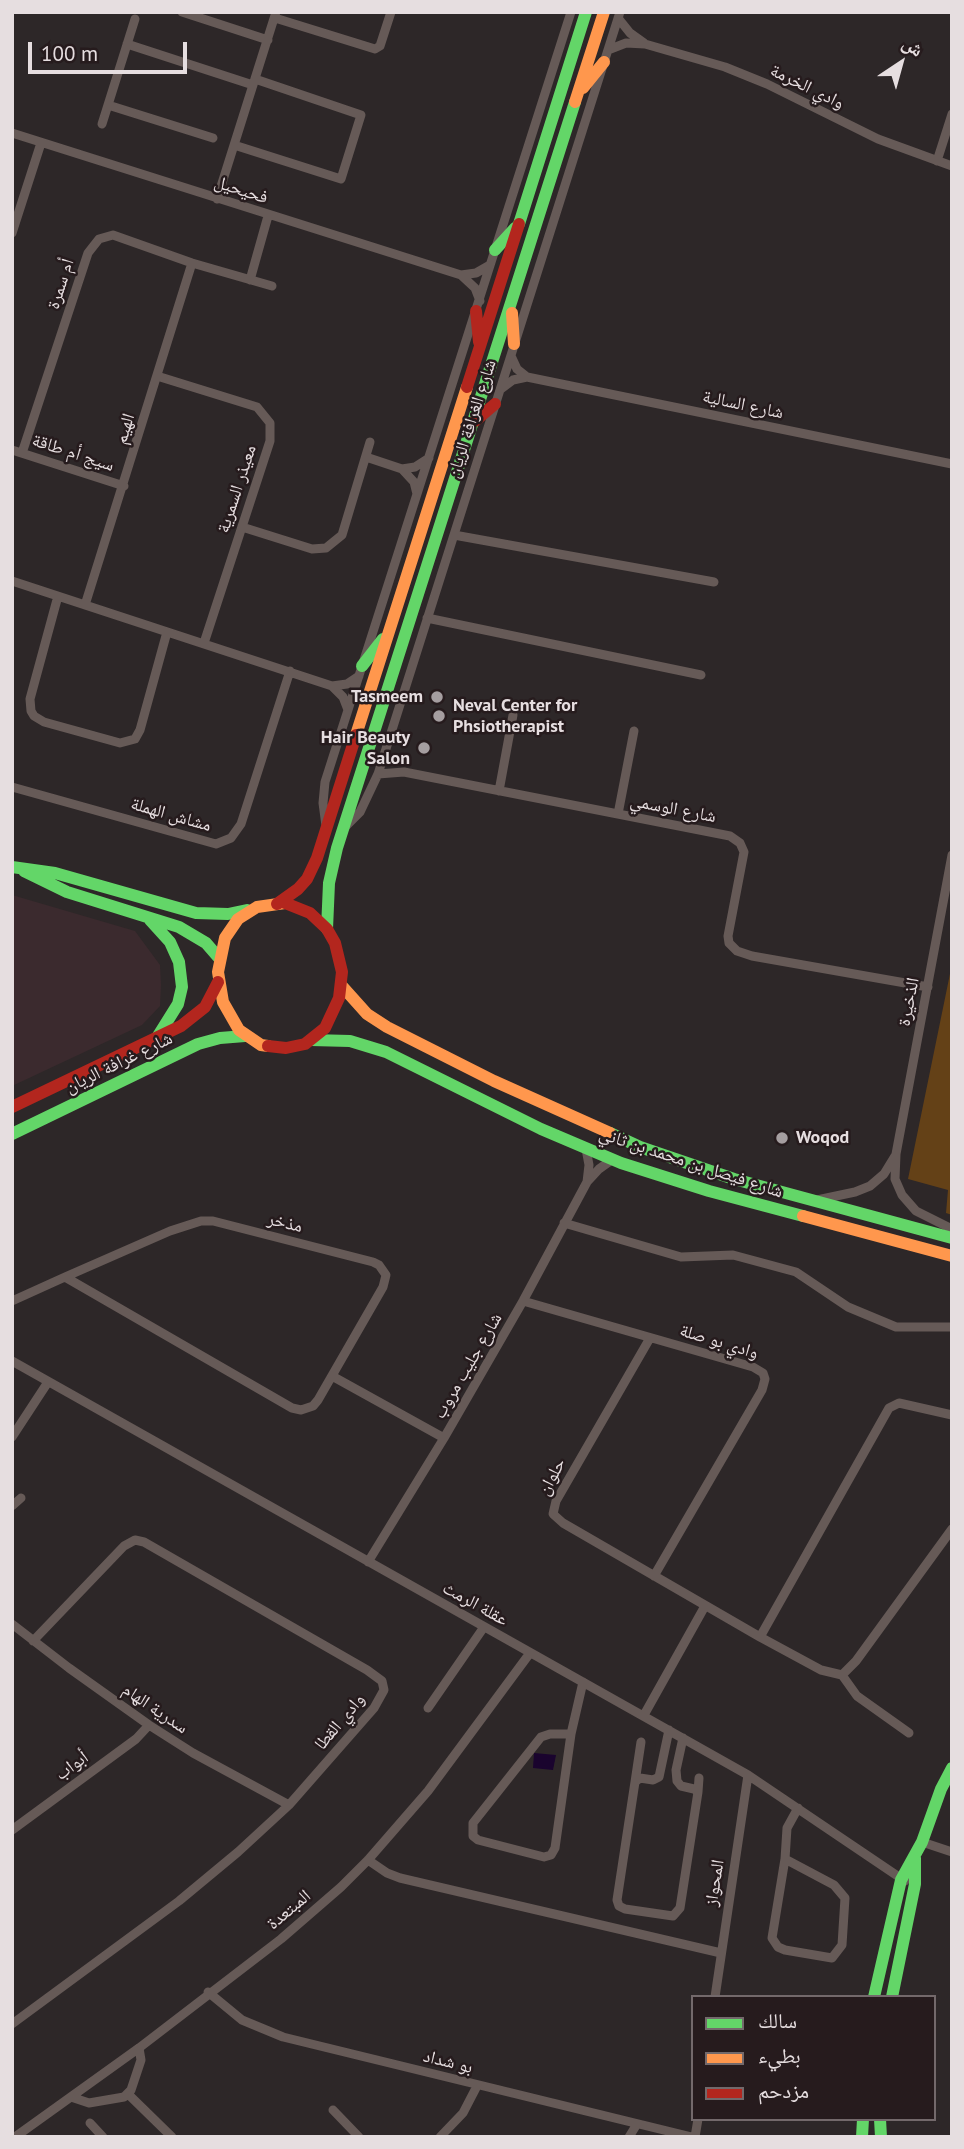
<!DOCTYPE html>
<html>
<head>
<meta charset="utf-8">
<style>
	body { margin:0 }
	#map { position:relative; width:964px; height:2149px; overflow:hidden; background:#2d2728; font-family:"PT Sans","Noto Naskh Arabic",sans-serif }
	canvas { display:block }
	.frame { position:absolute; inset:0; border:14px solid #e6dee0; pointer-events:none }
	.legend { position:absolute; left:691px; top:1995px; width:245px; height:126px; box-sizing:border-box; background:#261b1d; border:2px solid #73696b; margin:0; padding:9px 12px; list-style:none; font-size:21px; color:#e6dee0 }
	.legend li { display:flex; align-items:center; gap:14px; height:35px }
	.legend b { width:35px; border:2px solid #73696b }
	.north { position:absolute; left:866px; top:28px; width:70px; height:70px; -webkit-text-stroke:5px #261b1d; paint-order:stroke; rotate:36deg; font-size:19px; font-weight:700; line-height:28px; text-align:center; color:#e6dee0 }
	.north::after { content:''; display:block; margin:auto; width:24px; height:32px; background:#e6dee0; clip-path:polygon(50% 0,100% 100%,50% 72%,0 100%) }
	.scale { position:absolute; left:28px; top:42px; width:159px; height:32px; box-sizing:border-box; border:4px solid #e6dee0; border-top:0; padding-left:9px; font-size:21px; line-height:24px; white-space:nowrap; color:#e6dee0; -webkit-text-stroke:5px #261b1d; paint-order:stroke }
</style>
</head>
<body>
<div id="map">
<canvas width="964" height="2149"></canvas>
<div class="frame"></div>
<ul class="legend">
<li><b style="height:9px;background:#63d668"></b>سالك</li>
<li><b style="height:9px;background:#ff974d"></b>بطيء</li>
<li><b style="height:9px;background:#b3261e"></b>مزدحم</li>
</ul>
<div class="north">ش</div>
<div class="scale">100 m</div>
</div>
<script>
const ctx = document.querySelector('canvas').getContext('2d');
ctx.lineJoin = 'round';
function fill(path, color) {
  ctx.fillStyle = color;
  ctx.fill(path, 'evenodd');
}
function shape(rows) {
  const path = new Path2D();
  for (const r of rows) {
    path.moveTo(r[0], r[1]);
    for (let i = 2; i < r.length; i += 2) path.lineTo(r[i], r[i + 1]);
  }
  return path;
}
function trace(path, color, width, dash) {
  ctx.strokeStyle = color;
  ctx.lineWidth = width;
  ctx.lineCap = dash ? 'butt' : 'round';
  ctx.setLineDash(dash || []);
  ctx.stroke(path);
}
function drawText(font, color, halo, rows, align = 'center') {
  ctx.font = font + ' "PT Sans","Noto Naskh Arabic",sans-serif';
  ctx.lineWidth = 5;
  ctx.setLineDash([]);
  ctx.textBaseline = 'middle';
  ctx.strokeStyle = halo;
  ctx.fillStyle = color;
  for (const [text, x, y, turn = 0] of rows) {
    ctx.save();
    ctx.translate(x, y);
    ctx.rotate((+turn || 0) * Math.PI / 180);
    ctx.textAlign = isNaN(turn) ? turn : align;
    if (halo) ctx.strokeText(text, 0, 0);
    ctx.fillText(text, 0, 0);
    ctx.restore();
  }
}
fill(shape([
	[12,895,135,931,160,965,161,985,160,1006,142,1025,12,1086]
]), '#3b2a2e');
fill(shape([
	[952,964,952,1215,946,1213,948,1190,908,1179]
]), '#644117');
fill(shape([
	[534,1753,556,1755,553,1770,533,1768]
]), '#1a042e');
trace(shape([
	[182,12,268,40],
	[275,18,375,49,380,46,391,12],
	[618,18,630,33,644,43],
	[127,44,253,85],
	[608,50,626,43,645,44,725,67,767,84,878,139,952,166],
	[108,105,213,138],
	[102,124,135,19],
	[12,133,461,275,476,273,490,265],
	[234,145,341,179,361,115,255,79],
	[937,161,952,114],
	[217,199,276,12],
	[12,233,41,143],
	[461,275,475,288,480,301],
	[250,280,268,216],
	[511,356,517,369,527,377],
	[157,376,257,407,270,423,270,441,204,643],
	[501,389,513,380,527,377,952,464],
	[12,450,124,486],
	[22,453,88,253,99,239,113,235,192,263,272,286],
	[366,457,402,469,414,482,417,494],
	[402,469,415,467,429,458],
	[242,527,312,549,326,548,342,535,370,442],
	[454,535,714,582],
	[12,581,332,686,343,697,348,710],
	[58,596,30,699,31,711,34,716,44,722,120,743,135,739,140,730,167,632],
	[85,605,192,263],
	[427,618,701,675],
	[332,686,347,684,359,676],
	[378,774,404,772,730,836,740,843,744,852,728,936,729,943,737,951,752,956,928,987],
	[12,787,216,844,231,838,241,824,290,671],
	[499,791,513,715],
	[618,814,634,731],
	[326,826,323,803,325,782,571,12],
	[345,827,360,812,378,774,620,12],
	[952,855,896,1154,895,1179,902,1195,916,1211,952,1229],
	[586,1149,589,1165,587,1182],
	[817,1200,855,1192,870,1186,884,1174,895,1156],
	[564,1223,681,1257,733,1255,796,1272,848,1307,896,1327,952,1327],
	[12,1301,65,1277,170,1231,201,1221,213,1221,373,1262,379,1265,386,1275,383,1287,318,1400,313,1406,301,1410,292,1408,65,1277],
	[523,1301,753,1367,763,1373,765,1379,762,1390,654,1576],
	[650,1338,556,1501,553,1514,563,1523,760,1637],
	[12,1361,748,1775,905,1881],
	[332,1376,444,1438],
	[952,1415,899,1403,889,1408,760,1637,821,1670,842,1675,856,1661,952,1529],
	[12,1437,48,1382],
	[12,1506,21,1498],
	[368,1562,444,1438,523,1301,587,1182,599,1169,613,1159],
	[12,1624,69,1668,149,1725,193,1753,289,1805],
	[842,1675,857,1696,909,1733],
	[428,1708,484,1627],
	[644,1715,705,1606],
	[669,1730,659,1777,653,1780,640,1778,635,1782,617,1900,619,1906,625,1909,673,1916,680,1908,698,1792,694,1789,681,1786,677,1781,676,1770,683,1738],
	[571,1734,550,1734,541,1737,473,1823,473,1836,478,1840,544,1857,551,1855,555,1848,571,1734,583,1682],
	[635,1782,641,1742],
	[698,1792,699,1778],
	[12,1830,136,1739,149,1725],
	[922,1842,952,1852],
	[785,1859,834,1885,845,1898,842,1945,832,1958,785,1950,778,1947,772,1938,785,1859],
	[785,1859,787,1828,798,1808],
	[368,1860,387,1873,400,1878,721,1953],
	[208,1992,242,2020,283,2037,692,2137],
	[715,1997,748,1775],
	[12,2024,179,1901,238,1852,289,1805,374,1708,384,1690,382,1681,367,1670,144,1542,135,1540,124,1546,33,1641],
	[128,2094,172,2137],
	[71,2097,89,2103,124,2097,131,2090,141,2060,139,2048],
	[333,2110,359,2137],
	[90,2123,103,2137],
	[15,2137,139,2048,281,1939,341,1887,368,1860,428,1791,530,1653],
	[440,2137,463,2113,477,2086],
	[629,2137,637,2124],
	[695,2137,698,2119]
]), '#665a57', 9);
trace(shape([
	[519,224,586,12],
	[495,250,515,228],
	[362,666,383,639],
	[12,867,55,873,196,913,228,914,247,910],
	[24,871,67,892,179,927,206,943,219,958],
	[150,920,170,942,179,962,182,987,178,1004,158,1036],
	[327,929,329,883,337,848,575,102],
	[311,1040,350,1041,386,1052,541,1129,621,1163,709,1191,803,1216],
	[610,1133,640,1147,734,1179,952,1238],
	[12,1134,198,1044,220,1038,245,1036],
	[874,1997,901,1880,922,1842,941,1789,952,1768],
	[892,1997,915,1884,915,1858],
	[880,2119,881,2137],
	[862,2137,863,2119]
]), '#63d668', 12);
trace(shape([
	[583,88,604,62],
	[575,102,604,12],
	[512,313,514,344],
	[356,735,467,387],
	[341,985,367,1014,387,1027,494,1081,610,1133],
	[268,1046,261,1045,239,1030,223,1002,218,972,225,938,238,919,257,907,285,903],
	[803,1216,952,1256]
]), '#ff974d', 12);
trace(shape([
	[476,311,479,342],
	[467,387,519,224],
	[475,421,495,404],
	[277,904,298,889,307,879,317,858,356,735],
	[268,1046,286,1048,305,1044,325,1028,339,998,342,972,335,943,327,929,310,913,285,903],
	[12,1107,181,1026,205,1007,218,982]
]), '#b3261e', 12);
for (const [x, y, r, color] of [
	[437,697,7,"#a59ea0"],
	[439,716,7,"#a59ea0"],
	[424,748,7,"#a59ea0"],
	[782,1138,7,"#a59ea0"]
]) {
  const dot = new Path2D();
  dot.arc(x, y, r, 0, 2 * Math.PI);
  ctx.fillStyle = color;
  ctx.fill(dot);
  trace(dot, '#261b1d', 2.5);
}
drawText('18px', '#e6dee0', '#261b1d', [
	["وادي الخرمة",807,87,26],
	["فحيحيل",241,190,18],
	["أم سمرة",61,284,-72],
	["شارع السالية",743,405,12],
	["شارع الغرافة الريان",472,419,-72],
	["الهيم",125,429,-73],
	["سيج أم طاقة",73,453,18],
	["معيذر السمرية",237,489,-72],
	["شارع الوسمي",673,809,11],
	["مشاش الهملة",171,815,16],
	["الذخيرة",909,1002,-79],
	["شارع غرافة الريان",119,1063,-26],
	["شارع فيصل بن محمد بن ثاني",691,1163,18],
	["مذخر",285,1223,14],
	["وادي بو صلة",719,1342,17],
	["شارع جليب مروب",468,1366,-60],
	["حلوان",552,1477,-62],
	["عقلة الرمث",475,1604,29],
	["سدرية الهام",155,1709,34],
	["وادي القطا",340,1722,-50],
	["أبواب",72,1766,-36],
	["المحواز",715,1883,-81],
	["المبتعدة",289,1910,-40],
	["بو شداد",448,2062,14]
]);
drawText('bold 18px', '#e6dee0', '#261b1d', [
	["Tasmeem",423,697],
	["Neval Center for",453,706,"left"],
	["Phsiotherapist",453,727,"left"],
	["Hair Beauty",410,738],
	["Salon",410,759],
	["Woqod",796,1138,"left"]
], 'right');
</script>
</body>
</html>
